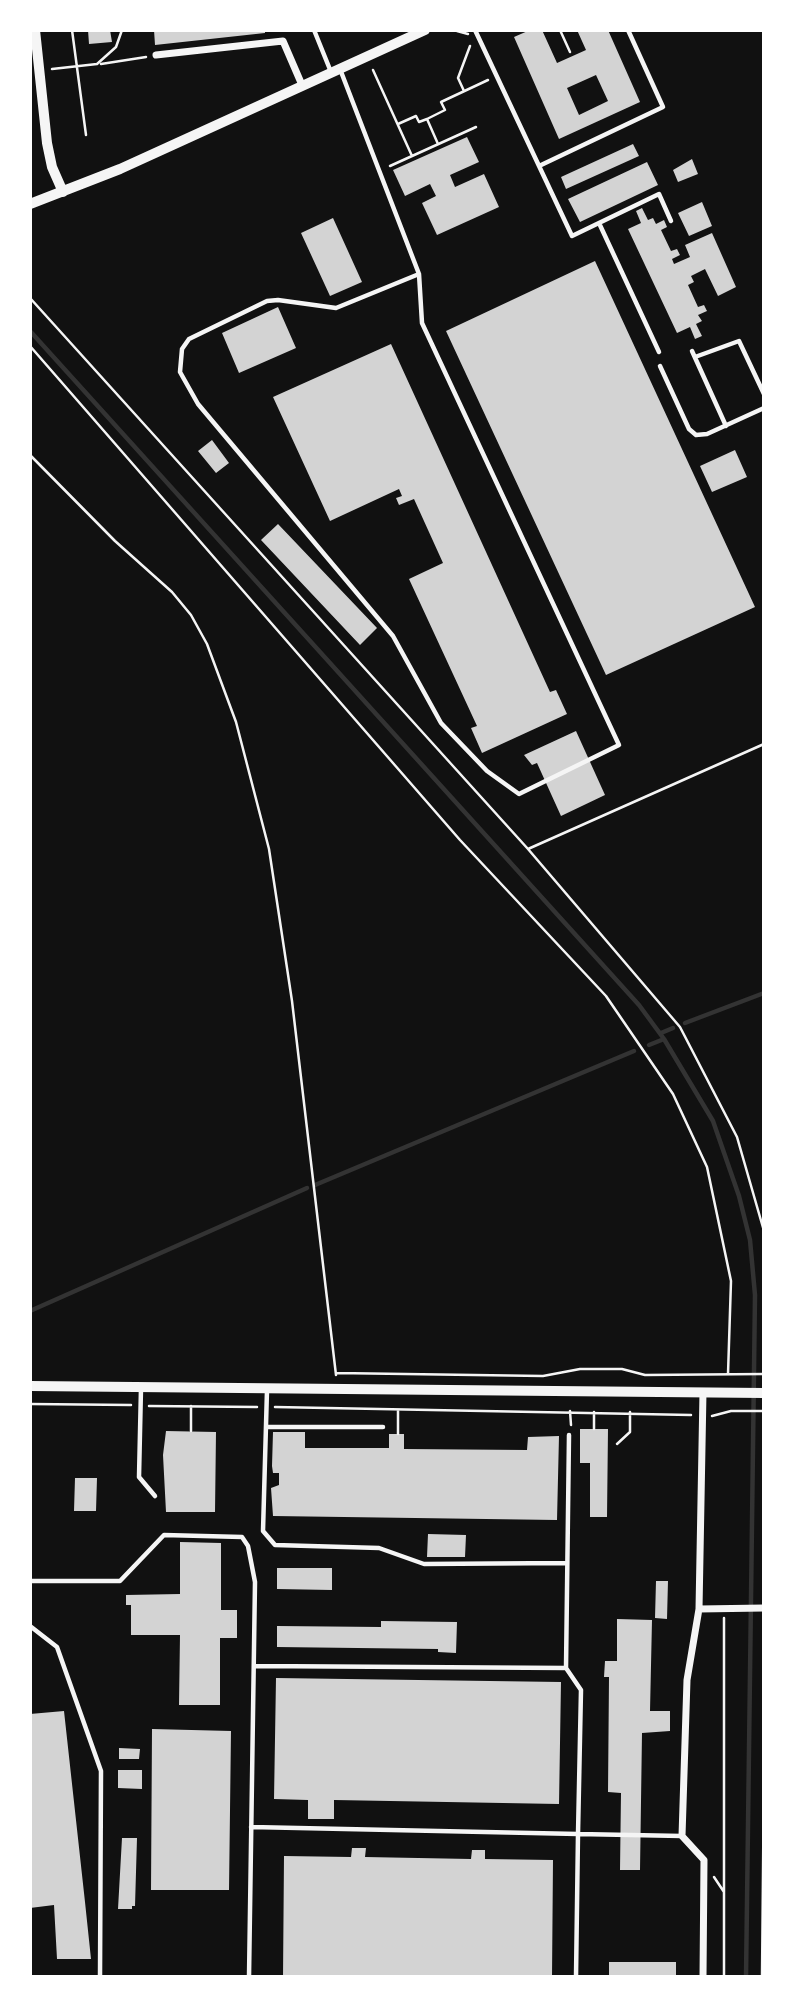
<!DOCTYPE html>
<html>
<head>
<meta charset="utf-8">
<style>
	body { margin:0 }
	#map { position:relative; width:794px; height:2007px; overflow:hidden; background:#111; font-family:Mulish,sans-serif }
	canvas { display:block }
	.frame { position:absolute; inset:0; border:32px solid #fff; pointer-events:none }
</style>
</head>
<body>
<div id="map">
<canvas width="794" height="2007"></canvas>
<div class="frame"></div>
</div>
<script>
const ctx = document.querySelector('canvas').getContext('2d');
ctx.lineJoin = 'round';
function shape(rows) {
  const path = new Path2D();
  for (const r of rows) {
    path.moveTo(r[0], r[1]);
    for (let i = 2; i < r.length; i += 2) path.lineTo(r[i], r[i + 1]);
  }
  return path;
}
function trace(path, color, width, dash) {
  ctx.strokeStyle = color;
  ctx.lineWidth = width;
  ctx.lineCap = dash ? 'butt' : 'round';
  ctx.setLineDash(dash || []);
  ctx.stroke(path);
}
function fill(path, color) {
  ctx.fillStyle = color;
  ctx.fill(path, 'evenodd');
}
trace(shape([
	[30,331,639,1005,664,1039,713,1121,739,1196,750,1240,755,1295,746,1977],
	[685,1023,764,993],
	[661,1033,673,1028],
	[649,1045,664,1039],
	[315,1185,634,1051],
	[30,1311,307,1188]
]), '#333', 4.5);
fill(shape([
	[88,30,110,30,112,42,89,44],
	[154,30,265,30,265,33,155,45],
	[530,30,542,30,557,63,586,50,577,30,608,30,640,102,559,139,514,37],
	[596,75,608,101,579,115,567,88],
	[467,137,479,162,450,175,455,187,484,174,499,207,437,235,422,203,436,196,430,184,405,196,393,170],
	[633,144,639,156,566,189,561,177],
	[692,159,698,174,678,182,673,170],
	[647,162,658,185,580,222,568,199],
	[702,202,712,226,689,236,678,213],
	[642,208,648,220,653,218,656,224,664,220,667,227,661,230,671,251,677,249,680,255,672,259,674,264,690,257,685,245,712,233,736,287,718,296,705,269,691,276,694,282,688,285,698,307,704,305,707,311,698,315,702,321,696,324,702,336,695,339,690,327,677,333,628,229,641,223,636,211],
	[333,218,362,282,330,296,301,233],
	[595,261,755,607,606,675,446,331],
	[278,307,296,348,239,373,222,333],
	[391,344,550,692,556,690,567,714,482,753,471,728,477,726,409,579,443,563,414,499,399,505,396,498,402,496,399,489,330,521,273,397],
	[212,440,229,463,216,473,198,451],
	[735,450,747,477,712,492,700,466],
	[278,524,377,628,360,645,261,540],
	[576,731,605,795,561,816,537,763,532,765,524,755],
	[580,1429,608,1429,607,1517,590,1517,590,1463,580,1463],
	[166,1431,216,1432,215,1512,166,1512,163,1455],
	[273,1432,305,1432,305,1448,389,1448,389,1434,404,1434,404,1449,527,1450,528,1437,559,1436,557,1520,273,1516,271,1488,279,1485,279,1473,273,1473,272,1466],
	[75,1478,97,1478,96,1511,74,1511],
	[428,1534,466,1535,465,1557,427,1557],
	[180,1542,221,1543,221,1610,237,1610,237,1638,220,1638,220,1705,179,1705,180,1635,131,1635,131,1605,126,1605,126,1595,180,1594],
	[277,1568,332,1568,332,1590,277,1589],
	[656,1581,668,1581,667,1619,655,1618],
	[617,1619,652,1620,650,1711,670,1711,670,1731,642,1733,640,1870,620,1870,621,1793,608,1792,609,1677,604,1677,605,1661,617,1661],
	[381,1621,457,1622,456,1653,438,1652,438,1649,277,1647,277,1626,381,1627],
	[276,1678,561,1682,559,1804,334,1800,334,1819,308,1819,308,1800,274,1799],
	[64,1711,85,1902,91,1959,57,1959,54,1905,30,1908,30,1714],
	[152,1729,231,1731,229,1890,151,1890],
	[119,1748,140,1749,139,1759,119,1759],
	[118,1770,142,1770,142,1789,118,1788],
	[122,1838,137,1838,135,1906,132,1906,132,1909,118,1909],
	[352,1848,366,1848,365,1857,471,1859,472,1850,485,1850,485,1859,553,1860,552,1977,283,1977,284,1856,351,1857],
	[609,1962,676,1962,676,1977,609,1977]
]), '#d3d3d3');
trace(shape([
	[72,30,86,135],
	[560,30,570,52],
	[457,31,468,34],
	[101,64,146,57],
	[52,69,97,64,116,47,122,30],
	[373,70,412,156],
	[464,91,458,78,470,46],
	[398,124,416,116,419,122,427,119],
	[438,144,427,119,445,110,441,102,488,80],
	[390,166,476,127],
	[30,298,528,849,680,1027,737,1137,764,1231],
	[30,346,460,840,606,996,673,1094,707,1167,731,1281,728,1374],
	[30,455,115,541,172,592,191,615,207,644,236,722,269,849,292,1001,336,1375],
	[528,849,764,744],
	[336,1373,543,1376,580,1369,622,1369,645,1375,764,1374],
	[30,1404,131,1405],
	[149,1406,257,1407],
	[275,1407,691,1415],
	[398,1410,398,1434],
	[570,1411,571,1425],
	[712,1416,731,1411,764,1411],
	[594,1429,594,1412],
	[191,1431,191,1406],
	[617,1444,630,1432,630,1412],
	[714,1877,724,1892],
	[724,1977,724,1618],
	[762,1977,764,1768]
]), '#f5f5f5', 2.5);
trace(shape([
	[314,30,331,72],
	[475,30,572,236,659,194,671,221],
	[340,69,419,274,422,323,619,745,519,794,487,771,441,723,393,636,198,404,180,372,182,349,189,339,267,301,278,300,336,308,419,274],
	[539,166,663,107,628,30],
	[599,223,659,352],
	[692,351,726,426],
	[695,357,739,341,764,394],
	[660,366,689,429,696,435,707,434,764,408],
	[141,1388,139,1477,155,1496],
	[267,1390,263,1531,275,1545,379,1548,424,1564,567,1563],
	[266,1427,383,1427],
	[30,1581,120,1581,164,1535,242,1537,248,1546,255,1582,249,1977],
	[30,1626,57,1647,101,1771,100,1977],
	[254,1666,566,1668],
	[251,1827,578,1834,581,1690,566,1668,569,1435],
	[576,1977,578,1834,682,1836]
]), '#f5f5f5', 4.5);
trace(shape([
	[156,55,283,41,302,85],
	[703,1392,699,1609,687,1680,682,1836,704,1860,703,1977],
	[699,1609,764,1608]
]), '#f5f5f5', 7);
trace(shape([
	[35,30,47,143,52,167,63,192],
	[30,204,120,169,425,30],
	[30,1386,764,1393]
]), '#f5f5f5', 10);
</script>
</body>
</html>
